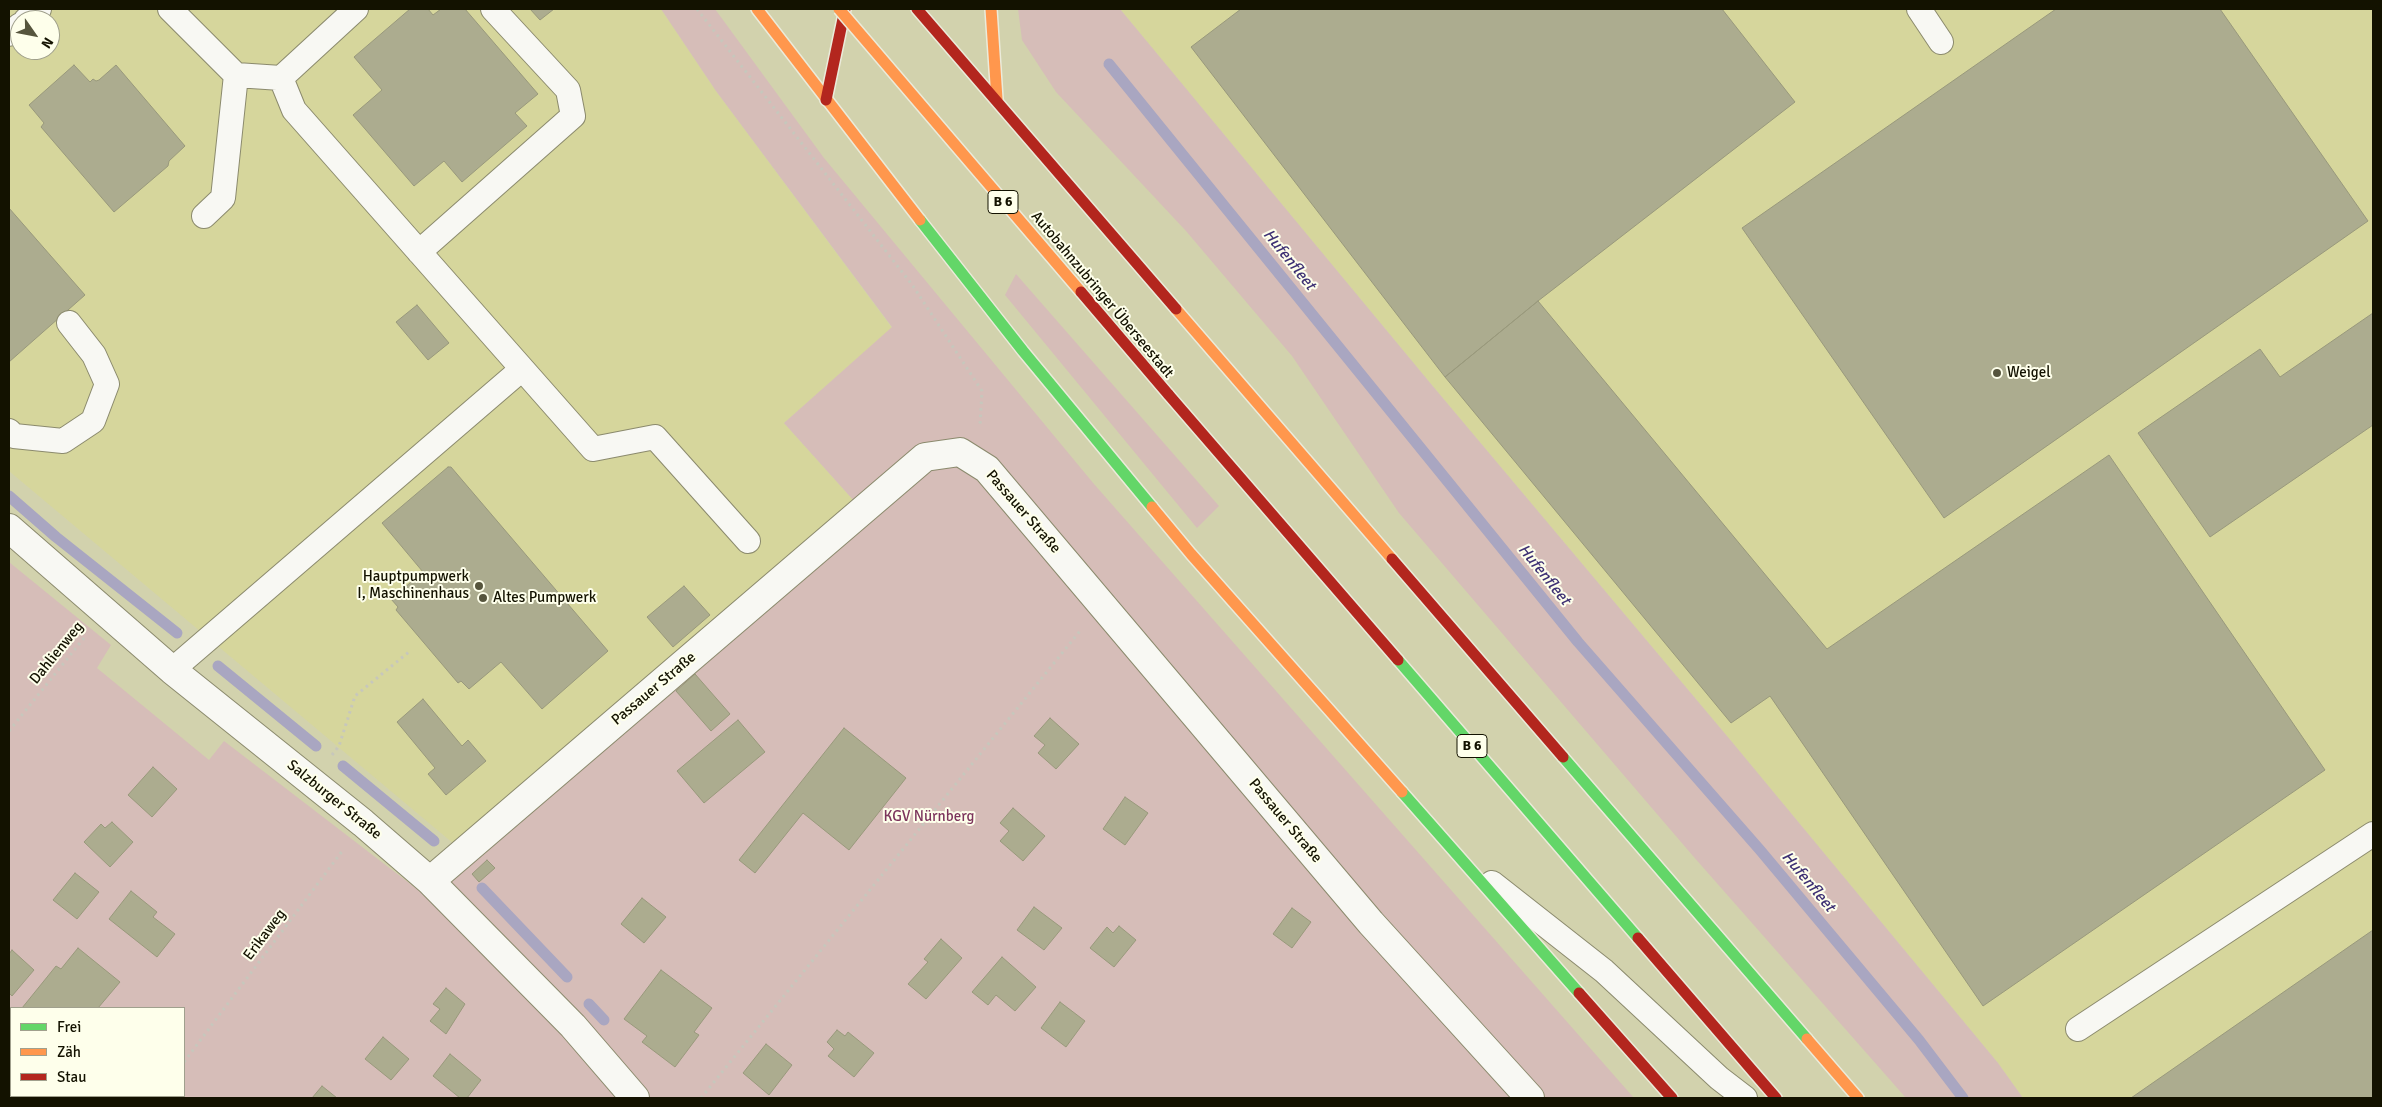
<!DOCTYPE html>
<html>
<head>
<meta charset="utf-8">
<style>
	body { margin:0 }
	#map { position:relative; width:2382px; height:1107px; overflow:hidden; background:#d2d2ad; font-family:Signika,sans-serif }
	canvas { display:block }
	.frame { position:absolute; inset:0; border:10px solid #131200; pointer-events:none }
	.legend { position:absolute; left:10px; top:1007px; width:175px; height:90px; box-sizing:border-box; background:#feffeb; border:1px solid #a0a08d; margin:0; padding:6px 9px; list-style:none; font-size:15px; color:#131200 }
	.legend li { display:flex; align-items:center; gap:10px; height:25px }
	.legend b { width:25px; border:1px solid #a0a08d }
	.north { position:absolute; left:10px; top:10px; width:50px; height:50px; box-sizing:border-box; background:#feffeb; border:1px solid #a0a08d; border-radius:50%; rotate:123deg; font-size:14px; font-weight:700; line-height:20px; text-align:center; color:#131200 }
	.north::after { content:''; display:block; margin:auto; width:18px; height:22px; background:#56553d; clip-path:polygon(50% 0,100% 100%,50% 72%,0 100%) }
</style>
</head>
<body>
<div id="map">
<canvas width="2382" height="1107"></canvas>
<div class="frame"></div>
<ul class="legend">
<li><b style="height:6px;background:#63d668"></b>Frei</li>
<li><b style="height:6px;background:#ff974d"></b>Zäh</li>
<li><b style="height:6px;background:#b3261e"></b>Stau</li>
</ul>
<div class="north">N</div>
</div>
<script>
const ctx = document.querySelector('canvas').getContext('2d');
ctx.lineJoin = 'round';
function fill(path, color) {
  ctx.fillStyle = color;
  ctx.fill(path, 'evenodd');
}
function shape(rows) {
  const path = new Path2D();
  for (const r of rows) {
    path.moveTo(r[0], r[1]);
    for (let i = 2; i < r.length; i += 2) path.lineTo(r[i], r[i + 1]);
  }
  return path;
}
function trace(path, color, width, dash) {
  ctx.strokeStyle = color;
  ctx.lineWidth = width;
  ctx.lineCap = dash ? 'butt' : 'round';
  ctx.setLineDash(dash || []);
  ctx.stroke(path);
}
function drawText(font, color, halo, rows, align = 'center') {
  ctx.font = font + ' Signika,sans-serif';
  ctx.lineWidth = 4;
  ctx.setLineDash([]);
  ctx.textBaseline = 'middle';
  ctx.strokeStyle = halo;
  ctx.fillStyle = color;
  for (const [text, x, y, turn = 0] of rows) {
    ctx.save();
    ctx.translate(x, y);
    ctx.rotate((+turn || 0) * Math.PI / 180);
    ctx.textAlign = isNaN(turn) ? turn : align;
    if (halo) ctx.strokeText(text, 0, 0);
    ctx.fillText(text, 0, 0);
    ctx.restore();
  }
}
fill(shape([
	[9,9,661,9,716,91,892,328,784,423,855,502,454,844,9,471],
	[20,20,50,20,50,50,20,50],
	[1120,9,2373,9,2373,1098,2023,1098,1998,1063,1732,742,1431,384]
]), '#d6d69c');
fill(shape([
	[661,9,715,9,824,158,1094,484,1634,1098,9,1098,9,562,111,645,97,668,209,760,224,741,426,896,855,502,784,423,892,327,716,91],
	[11,1008,184,1008,184,1096,11,1096],
	[1018,9,1120,9,1431,384,1732,742,1998,1063,2023,1098,1906,1098,1693,856,1399,513,1292,356,1186,231,1056,92,1022,40],
	[1016,274,1219,506,1197,528,1005,295]
]), '#d6bdb8');
trace(shape([
	[1109,64,1578,642,1760,850,1919,1040,1963,1098],
	[9,496,56,537,177,633],
	[218,666,316,746],
	[343,766,434,841],
	[482,888,567,977],
	[589,1004,604,1020]
]), '#a9a6c1', 11);
const building = shape([
	[410,9,428,9,433,15,441,9,465,9,538,94,515,113,527,126,462,182,444,161,414,186,353,115,382,90,354,57,410,9],
	[530,9,554,9,540,20,530,9],
	[1241,9,1722,9,1795,102,1538,301,1445,377,1191,47,1241,9],
	[2056,9,2220,9,2368,221,1944,518,1742,228,2056,9],
	[74,65,90,82,93,79,96,81,99,80,116,65,185,146,169,161,168,166,114,212,41,127,44,123,29,105,74,65],
	[9,208,85,295,9,362,9,208],
	[1538,301,1827,649,2109,455,2325,770,1983,1006,1770,696,1731,723,1445,377,1538,301],
	[417,305,449,343,428,360,396,322,417,305],
	[2373,313,2373,425,2210,537,2138,433,2260,349,2280,377,2373,313],
	[448,467,451,467,608,651,542,709,501,662,469,689,461,681,458,683,396,610,398,607,391,599,423,572,382,523,448,467],
	[684,586,710,615,673,647,647,617,684,586],
	[695,674,730,714,711,731,676,691,695,674],
	[423,699,462,746,468,740,486,761,446,795,428,774,435,768,397,722,423,699],
	[1050,718,1079,744,1056,769,1038,753,1045,745,1034,736,1050,718],
	[738,720,765,752,704,803,677,771,738,720],
	[844,728,906,778,849,850,803,813,755,873,739,860,844,728],
	[153,767,177,789,152,817,128,795,153,767],
	[1125,797,1148,813,1125,845,1103,829,1125,797],
	[1013,808,1045,836,1023,861,1000,841,1009,831,1000,823,1013,808],
	[112,822,133,842,110,867,84,842,101,824,105,828,112,822],
	[487,860,495,868,479,882,472,874,487,860],
	[75,873,99,892,77,919,53,900,75,873],
	[131,891,157,912,153,917,175,934,157,957,109,919,131,891],
	[642,898,666,917,644,943,621,924,642,898],
	[1034,907,1062,928,1044,950,1017,930,1034,907],
	[1292,908,1311,922,1292,948,1273,934,1292,908],
	[1119,926,1136,940,1114,967,1090,948,1107,927,1113,933,1119,926],
	[2373,930,2373,1098,2131,1098,2373,930],
	[941,939,962,958,926,999,908,984,928,962,924,959,941,939],
	[78,948,120,982,98,1008,22,1008,56,966,61,969,78,948],
	[12,950,34,970,12,996,9,993,9,954,12,950],
	[1002,957,1036,987,1015,1011,996,995,988,1005,972,992,1002,957],
	[661,970,712,1008,694,1032,699,1035,675,1067,642,1042,647,1036,624,1019,661,970],
	[446,988,465,1004,446,1034,430,1021,440,1009,433,1004,446,988],
	[1060,1002,1085,1021,1066,1047,1041,1028,1060,1002],
	[837,1030,845,1036,848,1032,874,1053,854,1077,828,1056,834,1049,827,1042,837,1030],
	[383,1037,409,1059,391,1080,365,1059,383,1037],
	[766,1044,792,1065,769,1095,743,1073,766,1044],
	[450,1054,481,1080,467,1098,460,1098,433,1076,450,1054],
	[322,1086,337,1098,312,1098,322,1086],
	[108,1096,149,1096,149,1097,111,1098,108,1096]
]);
fill(building, '#acac8f');
trace(building, '#99997c', 1);
const lane = shape([
	[170,9,236,75,281,78,356,9],
	[1919,9,1941,42],
	[26,20,39,9],
	[9,34,20,25],
	[281,78,294,110,593,449,655,437,748,541],
	[204,216,223,198,236,75],
	[419,252,573,116,568,90,493,9],
	[9,431,14,436,63,441,93,421,107,384,94,355,69,323],
	[172,670,522,369],
	[1492,883,1604,971,1719,1078,1745,1098],
	[2078,1029,2373,834]
]);
const street = shape([
	[9,528,172,670,363,823,430,881,573,1026,635,1098],
	[430,881,925,457,960,452,987,469,1371,923,1530,1098]
]);
const fast = shape([
	[920,220,1023,351,1152,507],
	[1398,660,1638,938],
	[1563,757,1807,1039],
	[1402,792,1579,993]
]);
const slow = shape([
	[757,9,920,220],
	[991,9,997,99],
	[1176,309,1392,559],
	[1152,507,1191,554,1402,792],
	[1807,1039,1858,1098]
]);
const jam = shape([
	[917,9,1176,309],
	[826,100,845,9],
	[1168,394,1398,660],
	[1392,559,1563,757],
	[1638,938,1776,1098],
	[1579,993,1672,1098]
]);
trace(lane, '#8b8a6d', 26);
trace(street, '#8b8a6d', 30);
trace(fast, '#ebebda', 14);
trace(slow, '#ebebda', 14);
trace(jam, '#ebebda', 14);
trace(shape([
	[697,9,913,286,982,391,980,425],
	[9,731,84,638],
	[332,755,339,746,355,696,410,651],
	[184,1062,343,850],
	[156,1098,158,1096],
	[701,1098,1080,631]
]), '#c7c7bc', 3, [2.5, 4]);
trace(lane, '#f8f8f3', 24);
trace(street, '#f8f8f3', 28);
trace(fast, '#63d668', 11);
trace(slow, '#ff974d', 11);
trace(jam, '#b3261e', 11);
const slowBridge = shape([
	[839,9,1081,292]
]);
const jamBridge = shape([
	[1081,292,1168,394]
]);
trace(slowBridge, '#ebebda', 14, []);
trace(jamBridge, '#ebebda', 14, []);
trace(slowBridge, '#ff974d', 11);
trace(jamBridge, '#b3261e', 11);
for (const [x, y, r, color] of [
	[1997,373,5,"#56553d"],
	[479,586,5,"#56553d"],
	[483,598,5,"#56553d"]
]) {
  const dot = new Path2D();
  dot.arc(x, y, r, 0, 2 * Math.PI);
  ctx.fillStyle = color;
  ctx.fill(dot);
  trace(dot, '#feffeb', 2);
}
for (const [x, y, w] of [
	[1003,202,30],
	[1472,746,30]
]) {
  const box = new Path2D();
  box.roundRect(x - w / 2, y - 11.5, w, 23, 4);
  ctx.fillStyle = '#feffeb';
  ctx.fill(box);
  trace(box, '#131200', 1);
}
drawText('bold 14px', '#131200', null, [
	["B 6",1003,202],
	["B 6",1472,746]
]);
drawText('15px', '#131200', '#feffeb', [
	["Autobahnzubringer Überseestadt",1102,295,50],
	["Passauer Straße",1023,512,49],
	["Dahlienweg",57,653,-51],
	["Passauer Straße",654,689,-40],
	["Salzburger Straße",334,800,39],
	["Passauer Straße",1285,821,50],
	["Erikaweg",265,935,-53]
]);
drawText('15px', '#131200', '#feffeb', [
	["Weigel",2007,373],
	["Hauptpumpwerk",469,577,"right"],
	["I, Maschinenhaus",469,594,"right"],
	["Altes Pumpwerk",493,598]
], 'left');
drawText('15px', '#7c345c', '#feffeb', [
	["KGV Nürnberg",929,817]
]);
drawText('italic 16px', '#3e3174', '#feffeb', [
	["Hufenfleet",1289,260,51],
	["Hufenfleet",1544,575,51],
	["Hufenfleet",1808,882,50]
]);
</script>
</body>
</html>
